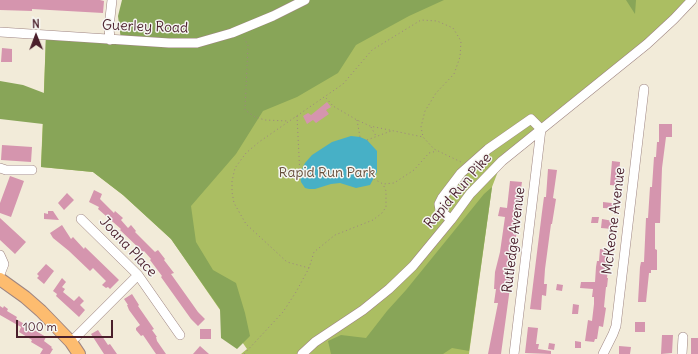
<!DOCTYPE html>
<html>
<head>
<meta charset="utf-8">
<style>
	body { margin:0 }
	#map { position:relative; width:698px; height:354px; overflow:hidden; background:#f2ebd9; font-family:Delius,sans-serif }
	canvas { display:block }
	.north { position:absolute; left:16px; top:16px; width:40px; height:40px; -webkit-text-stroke:3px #f6f6f2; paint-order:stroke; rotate:359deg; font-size:11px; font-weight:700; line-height:16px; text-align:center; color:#4a1f2b }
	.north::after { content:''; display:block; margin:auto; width:14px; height:18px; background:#4a1f2b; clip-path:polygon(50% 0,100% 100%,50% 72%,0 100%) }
	.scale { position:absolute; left:16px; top:320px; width:97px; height:18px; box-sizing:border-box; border:2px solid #4a1f2b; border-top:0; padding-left:5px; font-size:12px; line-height:14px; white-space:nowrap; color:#4a1f2b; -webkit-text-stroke:3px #f6f6f2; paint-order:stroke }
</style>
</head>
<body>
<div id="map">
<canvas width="698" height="354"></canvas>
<div class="north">N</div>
<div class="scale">100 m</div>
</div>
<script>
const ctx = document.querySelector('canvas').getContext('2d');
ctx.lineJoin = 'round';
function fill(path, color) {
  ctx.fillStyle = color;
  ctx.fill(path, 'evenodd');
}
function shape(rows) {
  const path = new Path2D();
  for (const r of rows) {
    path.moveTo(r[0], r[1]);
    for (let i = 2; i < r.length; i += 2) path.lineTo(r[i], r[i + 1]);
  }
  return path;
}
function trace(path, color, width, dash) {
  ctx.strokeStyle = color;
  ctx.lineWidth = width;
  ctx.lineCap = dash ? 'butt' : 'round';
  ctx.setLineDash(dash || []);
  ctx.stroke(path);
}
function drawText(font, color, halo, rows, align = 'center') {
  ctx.font = font + ' Delius,sans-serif';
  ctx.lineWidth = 3;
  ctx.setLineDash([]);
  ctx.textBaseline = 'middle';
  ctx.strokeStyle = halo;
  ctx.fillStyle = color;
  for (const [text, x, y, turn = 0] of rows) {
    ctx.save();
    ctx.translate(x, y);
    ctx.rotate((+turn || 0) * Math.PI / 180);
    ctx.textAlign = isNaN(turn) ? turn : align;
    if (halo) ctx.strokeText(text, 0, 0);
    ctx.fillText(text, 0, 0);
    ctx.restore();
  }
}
fill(shape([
	[305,0,692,0,674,19,502,161,492,187,469,354,241,354,247,349,171,239,123,195,93,172,41,167,46,35,121,41]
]), '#abbe62');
fill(shape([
	[122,0,444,0,409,16,356,45,338,73,297,97,263,111,236,154,191,206,196,242,213,270,236,283,245,313,250,336,237,349,221,338,220,309,171,239,123,195,93,172,41,167,43,124,0,119,0,81,23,85,44,93,46,35,121,40,118,16],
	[626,0,636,0,635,14],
	[492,187,469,351,452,348,443,354,331,354,328,341,341,335,366,338,387,311,406,290,484,194]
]), '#88a558');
fill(shape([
	[351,136,360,137,367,140,377,151,377,172,370,185,356,188,340,183,331,184,315,189,309,189,305,188,301,182,300,176,301,171,305,163,312,155,332,142]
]), '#47b0c6');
fill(shape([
	[0,0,100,0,104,1,103,13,32,9,32,11,0,10],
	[2,48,12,49,12,62,1,62],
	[327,102,331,107,326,110,329,114,316,123,313,120,307,124,303,116,308,113,311,115],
	[659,124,672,124,672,137,666,137,662,168,660,223,655,223,655,249,657,250,657,270,651,270,651,273,649,273,646,302,638,302,640,267,641,262,644,262,646,218,648,218,650,187,652,187,654,157,656,157,657,142,659,142],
	[2,145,32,147,31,162,1,160],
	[612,161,620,162,619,176,621,176,620,186,610,185],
	[548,169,557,170,553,198,556,199,552,224,551,224,545,269,544,284,547,284,546,296,542,295,541,310,530,309,542,212,544,197,546,197],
	[10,176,24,181,11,217,0,213,0,203],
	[510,181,522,182,520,195,523,195,522,204,514,247,512,275,511,275,509,295,501,354,488,354,498,303,494,303,496,289,494,289,495,272,500,252,505,217,498,216,500,207,507,208],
	[94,190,102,194,100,199,114,213,115,211,123,218,121,220,128,228,131,225,136,231,135,232,155,252,158,250,165,259,164,260,174,273,171,274,198,312,205,319,198,326,191,319,161,277,162,276,150,260,151,259,144,251,143,252,120,230,121,229,98,209,99,207,89,202],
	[67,193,74,200,64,210,58,203],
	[603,202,620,204,620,209,603,208],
	[48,211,53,211,59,220,44,219,44,213,48,214],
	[592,217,599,217,598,223,591,223],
	[0,218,26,242,15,254,0,240],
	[602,219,613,221,612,229,601,228],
	[62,225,71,239,73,237,84,249,85,247,119,280,110,289,108,287,106,288,102,285,106,281,93,268,90,271,69,251,53,238,50,233],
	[600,249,610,250,607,278,608,278,607,287,606,287,604,307,606,308,603,327,599,326,597,339,595,339,594,342,585,341,588,320,592,321,594,304,594,297,592,297,593,289,580,288,581,282,595,282,596,267,597,261,599,261],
	[46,264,54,271,44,284,37,278,39,276,37,274],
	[62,278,66,282,62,287,65,289,63,292,74,301,79,296,84,301,80,305,85,310,79,317,56,296,57,294,53,291],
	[557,284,563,285,562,291,556,290],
	[132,294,139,305,138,306,154,329,152,330,157,337,156,337,157,341,166,354,156,354,143,335,141,336,136,330,136,328,140,325,129,310,127,305,128,305,124,299],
	[573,304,579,305,578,314,572,314],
	[0,306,3,308,4,306,8,309,7,311,17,317,16,319,46,337,44,341,52,347,51,348,53,349,50,354,40,354,43,349,31,342,32,340,19,332,21,327,0,315],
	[635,322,645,322,645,332,635,332],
	[528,327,538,328,536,344,539,344,538,349,551,351,551,354,525,353],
	[200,329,211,329,211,339,200,339],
	[98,330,108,345,110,344,117,354,104,354,91,334],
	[662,335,673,335,672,353,661,354],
	[691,338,698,338,698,354,691,354],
	[575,341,581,342,581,348,575,348],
	[549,343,555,344,554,350,548,349],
	[200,346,209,354,193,354],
	[619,346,631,347,630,354,619,354]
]), '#d595ae');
const minor = shape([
	[0,32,169,43,197,43,232,33,273,16,305,0],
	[110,40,109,27,112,0],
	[0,168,6,170,32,170],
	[81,219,138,275,180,335],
	[451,220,440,210,439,204,442,198,461,173,488,149,531,119,541,129,514,354],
	[0,255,4,264,0,274],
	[71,342,138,275],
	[302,354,315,342,363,310,389,289,413,266,451,220,470,194,502,161,647,44,674,19,692,0],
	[603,354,613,334,616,326,644,89],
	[682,354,683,337]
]);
const major = shape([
	[0,279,25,297,41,311,71,342,79,354]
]);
trace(minor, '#9e8582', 10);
trace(major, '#9e8582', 14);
trace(shape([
	[244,38,248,45,245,110,255,117,265,120,288,121],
	[326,98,333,106,357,120,370,126,423,137],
	[297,116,300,176],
	[357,120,360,137],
	[371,127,376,136],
	[367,140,391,131],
	[374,179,383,184,394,183,414,170,429,153,437,151],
	[309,268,287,262,246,224,234,203,232,192,232,181,235,168,246,153,259,142,343,84,372,50,421,20,437,21,453,28,461,41,460,57,454,74,436,93,425,111,421,127,423,137,434,149,461,162],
	[244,354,283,312,296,292,309,268,314,252,335,235,373,220,382,213,386,207,386,191,383,184]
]), '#9e8582', 1, [1, 3]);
trace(minor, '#fff', 9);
trace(major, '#fdbc6f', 12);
drawText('14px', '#4a1f2b', '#f6f6f2', [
	["Guerley Road",145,27,2],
	["Rapid Run Pike",458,191,-49],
	["McKeone Avenue",614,221,-83],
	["Rutledge Avenue",514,240,-83],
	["Joana Place",128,247,47]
]);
drawText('14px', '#674f3c', '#f6f6f2', [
	["Rapid Run Park",327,173]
]);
</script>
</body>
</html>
